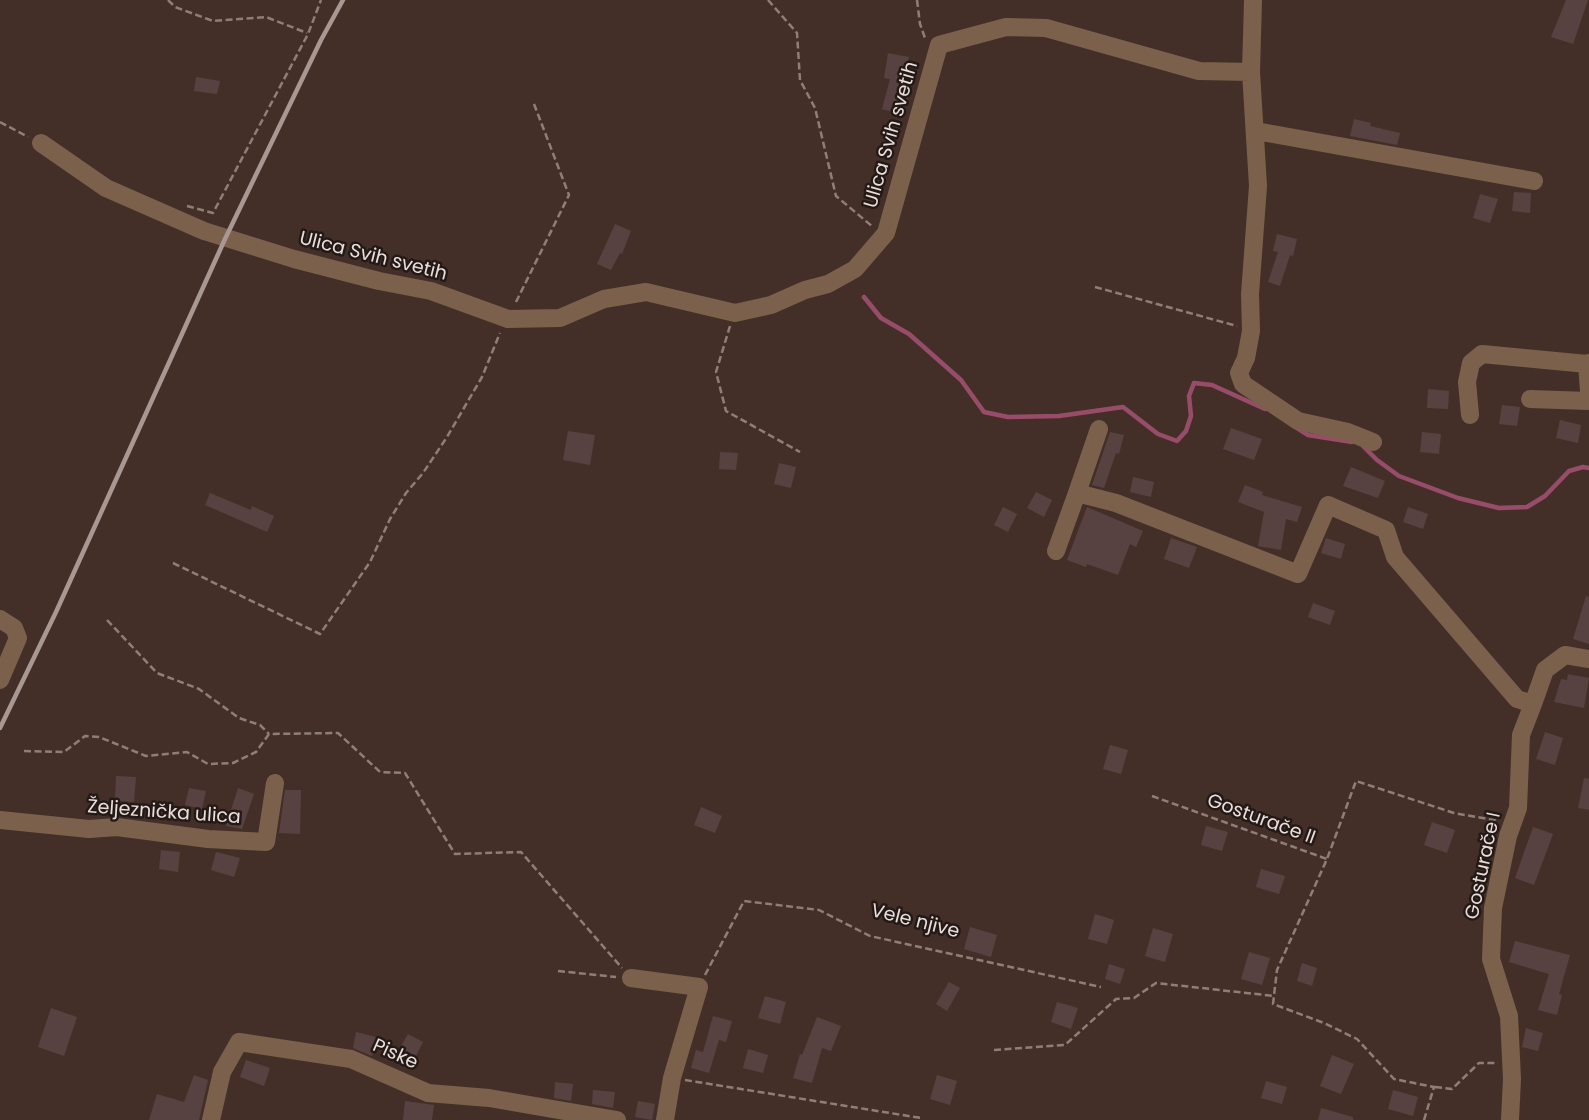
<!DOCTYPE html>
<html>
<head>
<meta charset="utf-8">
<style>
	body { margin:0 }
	canvas { display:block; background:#442f28 }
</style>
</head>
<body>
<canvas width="1589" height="1120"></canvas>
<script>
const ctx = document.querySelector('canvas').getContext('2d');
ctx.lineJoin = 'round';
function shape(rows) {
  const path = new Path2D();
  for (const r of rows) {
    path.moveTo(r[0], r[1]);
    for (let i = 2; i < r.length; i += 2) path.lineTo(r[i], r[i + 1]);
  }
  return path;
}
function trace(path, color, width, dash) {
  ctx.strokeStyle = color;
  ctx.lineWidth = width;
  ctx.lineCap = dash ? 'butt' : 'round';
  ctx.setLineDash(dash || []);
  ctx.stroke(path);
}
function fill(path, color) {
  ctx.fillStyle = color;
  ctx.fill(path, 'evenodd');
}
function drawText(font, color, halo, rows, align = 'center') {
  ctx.font = font + ' Poppins,sans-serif';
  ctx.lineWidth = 5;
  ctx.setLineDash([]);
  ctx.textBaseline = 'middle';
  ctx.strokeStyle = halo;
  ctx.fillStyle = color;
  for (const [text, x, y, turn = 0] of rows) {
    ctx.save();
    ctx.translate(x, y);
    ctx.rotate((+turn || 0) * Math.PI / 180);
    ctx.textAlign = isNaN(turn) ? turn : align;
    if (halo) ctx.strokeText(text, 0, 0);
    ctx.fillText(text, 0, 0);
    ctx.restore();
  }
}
trace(shape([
	[864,297,881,318,909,334,961,380,984,412,1008,417,1059,416,1123,407,1158,434,1177,441,1186,431,1191,416,1189,396,1194,383,1212,385,1265,409],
	[1297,428,1308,435,1352,442],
	[1363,446,1377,460,1399,476,1458,498,1499,508,1527,507,1545,496,1569,471,1583,467,1589,468]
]), '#974d69', 4.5);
fill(shape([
	[1566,0,1588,0,1573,44,1551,37],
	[888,53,909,57,901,92,909,94,903,115,882,109,890,79,884,78],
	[196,77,220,81,217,94,194,91],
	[1354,119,1371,123,1370,126,1400,133,1397,145,1350,136],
	[1514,192,1531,193,1530,213,1512,211],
	[1480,194,1498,199,1490,223,1473,218],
	[615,224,631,231,622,254,620,253,611,270,597,264],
	[1277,234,1297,239,1293,256,1290,255,1280,286,1268,282,1278,252,1273,251],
	[1428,389,1449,391,1448,409,1427,408],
	[1502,405,1520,407,1517,426,1499,424],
	[1560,420,1581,425,1578,443,1556,438],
	[1231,428,1262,439,1254,460,1223,449],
	[568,431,595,435,590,465,563,460],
	[1110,432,1124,435,1119,454,1116,453,1104,488,1092,485],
	[1422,432,1441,434,1439,454,1420,452],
	[720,452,738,453,736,470,719,469],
	[779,463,796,467,791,488,774,484],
	[1351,467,1385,481,1378,498,1343,486],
	[1133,477,1154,482,1151,497,1130,492],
	[1245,485,1263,492,1262,495,1302,507,1297,522,1286,519,1281,550,1258,546,1264,512,1238,502],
	[1036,492,1052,500,1044,517,1027,508],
	[210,493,251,510,252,506,274,516,267,532,205,505],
	[1003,507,1017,514,1008,532,994,525],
	[1087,507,1143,531,1136,547,1130,544,1118,575,1087,564,1086,567,1067,560],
	[1408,507,1428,514,1423,529,1403,522],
	[1171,538,1197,547,1189,568,1164,559],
	[1326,538,1345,544,1341,559,1321,553],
	[1586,596,1589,597,1589,644,1573,639],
	[1313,603,1335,611,1330,625,1308,617],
	[1568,674,1589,678,1584,708,1554,702,1561,679,1567,680],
	[1545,732,1563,738,1555,765,1536,759],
	[1110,745,1128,750,1121,774,1103,769],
	[116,776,136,777,134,802,115,801],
	[1584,778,1589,779,1589,810,1578,808],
	[189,788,206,791,202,809,185,805],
	[238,788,254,794,242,829,226,826],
	[285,790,301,790,300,834,279,833],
	[701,807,722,816,715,833,694,825],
	[1432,822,1455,830,1447,853,1424,845],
	[1206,826,1228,832,1222,851,1201,845],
	[1533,827,1553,834,1534,885,1515,878],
	[161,850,180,852,178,872,159,869],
	[216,852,240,858,234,877,211,870],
	[1261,869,1285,876,1279,894,1256,887],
	[1095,914,1114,920,1107,944,1088,939],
	[970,927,997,935,991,957,964,949],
	[1153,928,1173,934,1165,962,1145,956],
	[1515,941,1570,955,1559,994,1562,995,1557,1015,1538,1010,1549,974,1509,962],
	[1249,952,1270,958,1262,985,1241,979],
	[1302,963,1317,968,1312,986,1297,981],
	[1109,964,1125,969,1120,984,1105,979],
	[949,982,960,988,947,1011,936,1004],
	[765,996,786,1002,780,1024,758,1018],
	[1057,1002,1078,1008,1071,1029,1051,1022],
	[51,1008,77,1017,64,1056,38,1047],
	[713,1016,732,1021,726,1042,719,1040,709,1073,691,1068,696,1050,703,1052],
	[817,1017,841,1026,831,1051,822,1048,812,1083,793,1078,800,1054,802,1055],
	[1526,1028,1543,1033,1538,1051,1522,1047],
	[356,1032,376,1037,372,1056,353,1048],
	[408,1034,423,1042,416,1056,400,1048],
	[748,1049,768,1055,763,1073,743,1068],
	[1332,1055,1354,1064,1341,1094,1320,1086],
	[246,1060,270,1068,264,1086,240,1077],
	[194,1075,208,1080,199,1120,149,1120,157,1094,184,1102],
	[937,1075,957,1081,950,1105,930,1099],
	[1266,1081,1287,1087,1282,1104,1261,1098],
	[555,1082,573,1084,571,1101,554,1098],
	[593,1090,615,1092,613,1108,592,1104],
	[1393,1090,1418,1097,1413,1116,1388,1109],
	[405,1101,434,1105,432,1120,403,1120],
	[638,1101,655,1104,652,1120,635,1117],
	[1321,1108,1353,1117,1353,1120,1318,1120]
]), '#584141');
trace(shape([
	[168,0,175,7,213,21,266,17,307,33],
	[768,0,797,33,800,80,815,108,836,196,873,227],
	[917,0,920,24,925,38],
	[0,122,28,137],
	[187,206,213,213,308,34,321,0],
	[1095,287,1237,326],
	[516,302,569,195,534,104],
	[730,326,716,372,726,411,800,452],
	[173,563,320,634,370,562,390,519,406,493,423,473,447,437,482,377,500,333],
	[107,620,157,673,199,689,239,718,260,725,269,734],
	[24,751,64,752,85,736,99,737,146,756,187,752,208,764,233,763,256,752,269,734,338,733,380,772,405,773,455,854,521,852,622,968],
	[1152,796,1327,859],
	[558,971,616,977],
	[705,975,744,901,819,910,870,936,1101,987],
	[994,1050,1065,1045,1116,999,1134,998,1156,983,1274,996],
	[685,1080,921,1118],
	[1435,1087,1452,1089,1479,1063,1498,1063],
	[1424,1120,1434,1087,1394,1079,1357,1039,1324,1023,1273,1004,1277,970,1327,859,1356,781,1454,813,1499,821]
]), '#8f7e78', 2.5, [7, 3.5]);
trace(shape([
	[1253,0,1251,72,1258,186,1250,294,1251,331,1246,358,1239,373,1243,384,1298,421,1348,432,1373,442],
	[1256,131,1534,181],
	[41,143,106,188,204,231,294,259,379,281,431,291,508,319,560,318,604,299,646,292,735,313,771,305,805,290,828,284,855,269,886,233,939,45,1006,27,1046,28,1199,71,1251,72],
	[1589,363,1587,364,1589,391],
	[1530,399,1589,401],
	[1470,415,1467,382,1471,363,1482,354,1587,364],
	[1077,493,1099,429],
	[1056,551,1077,493,1116,503,1298,574,1328,505,1386,530,1395,557,1517,699,1533,704,1545,670,1565,655,1589,659],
	[0,619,14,628,18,638,0,680],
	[0,820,89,829,117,827,208,839,266,842,275,783],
	[631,978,699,987,672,1078,665,1120],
	[211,1120,222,1072,239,1042,351,1059,428,1093,489,1098,617,1120],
	[1510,1120,1512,1079,1509,1016,1491,959,1493,908,1508,836,1518,808,1521,735,1533,704]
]), '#7b614b', 18);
trace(shape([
	[0,728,56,612,225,239,321,40,343,0]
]), '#a89792', 4.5);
drawText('19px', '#ebddd9', '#231a17', [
	["Ulica Svih svetih",892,135,-74],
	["Ulica Svih svetih",373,257,14],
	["Željeznička ulica",164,813,4],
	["Gosturače II",1261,820,20],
	["Gosturače I",1484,866,-78],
	["Vele njive",915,922,14],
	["Piske",395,1055,24]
]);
</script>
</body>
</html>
